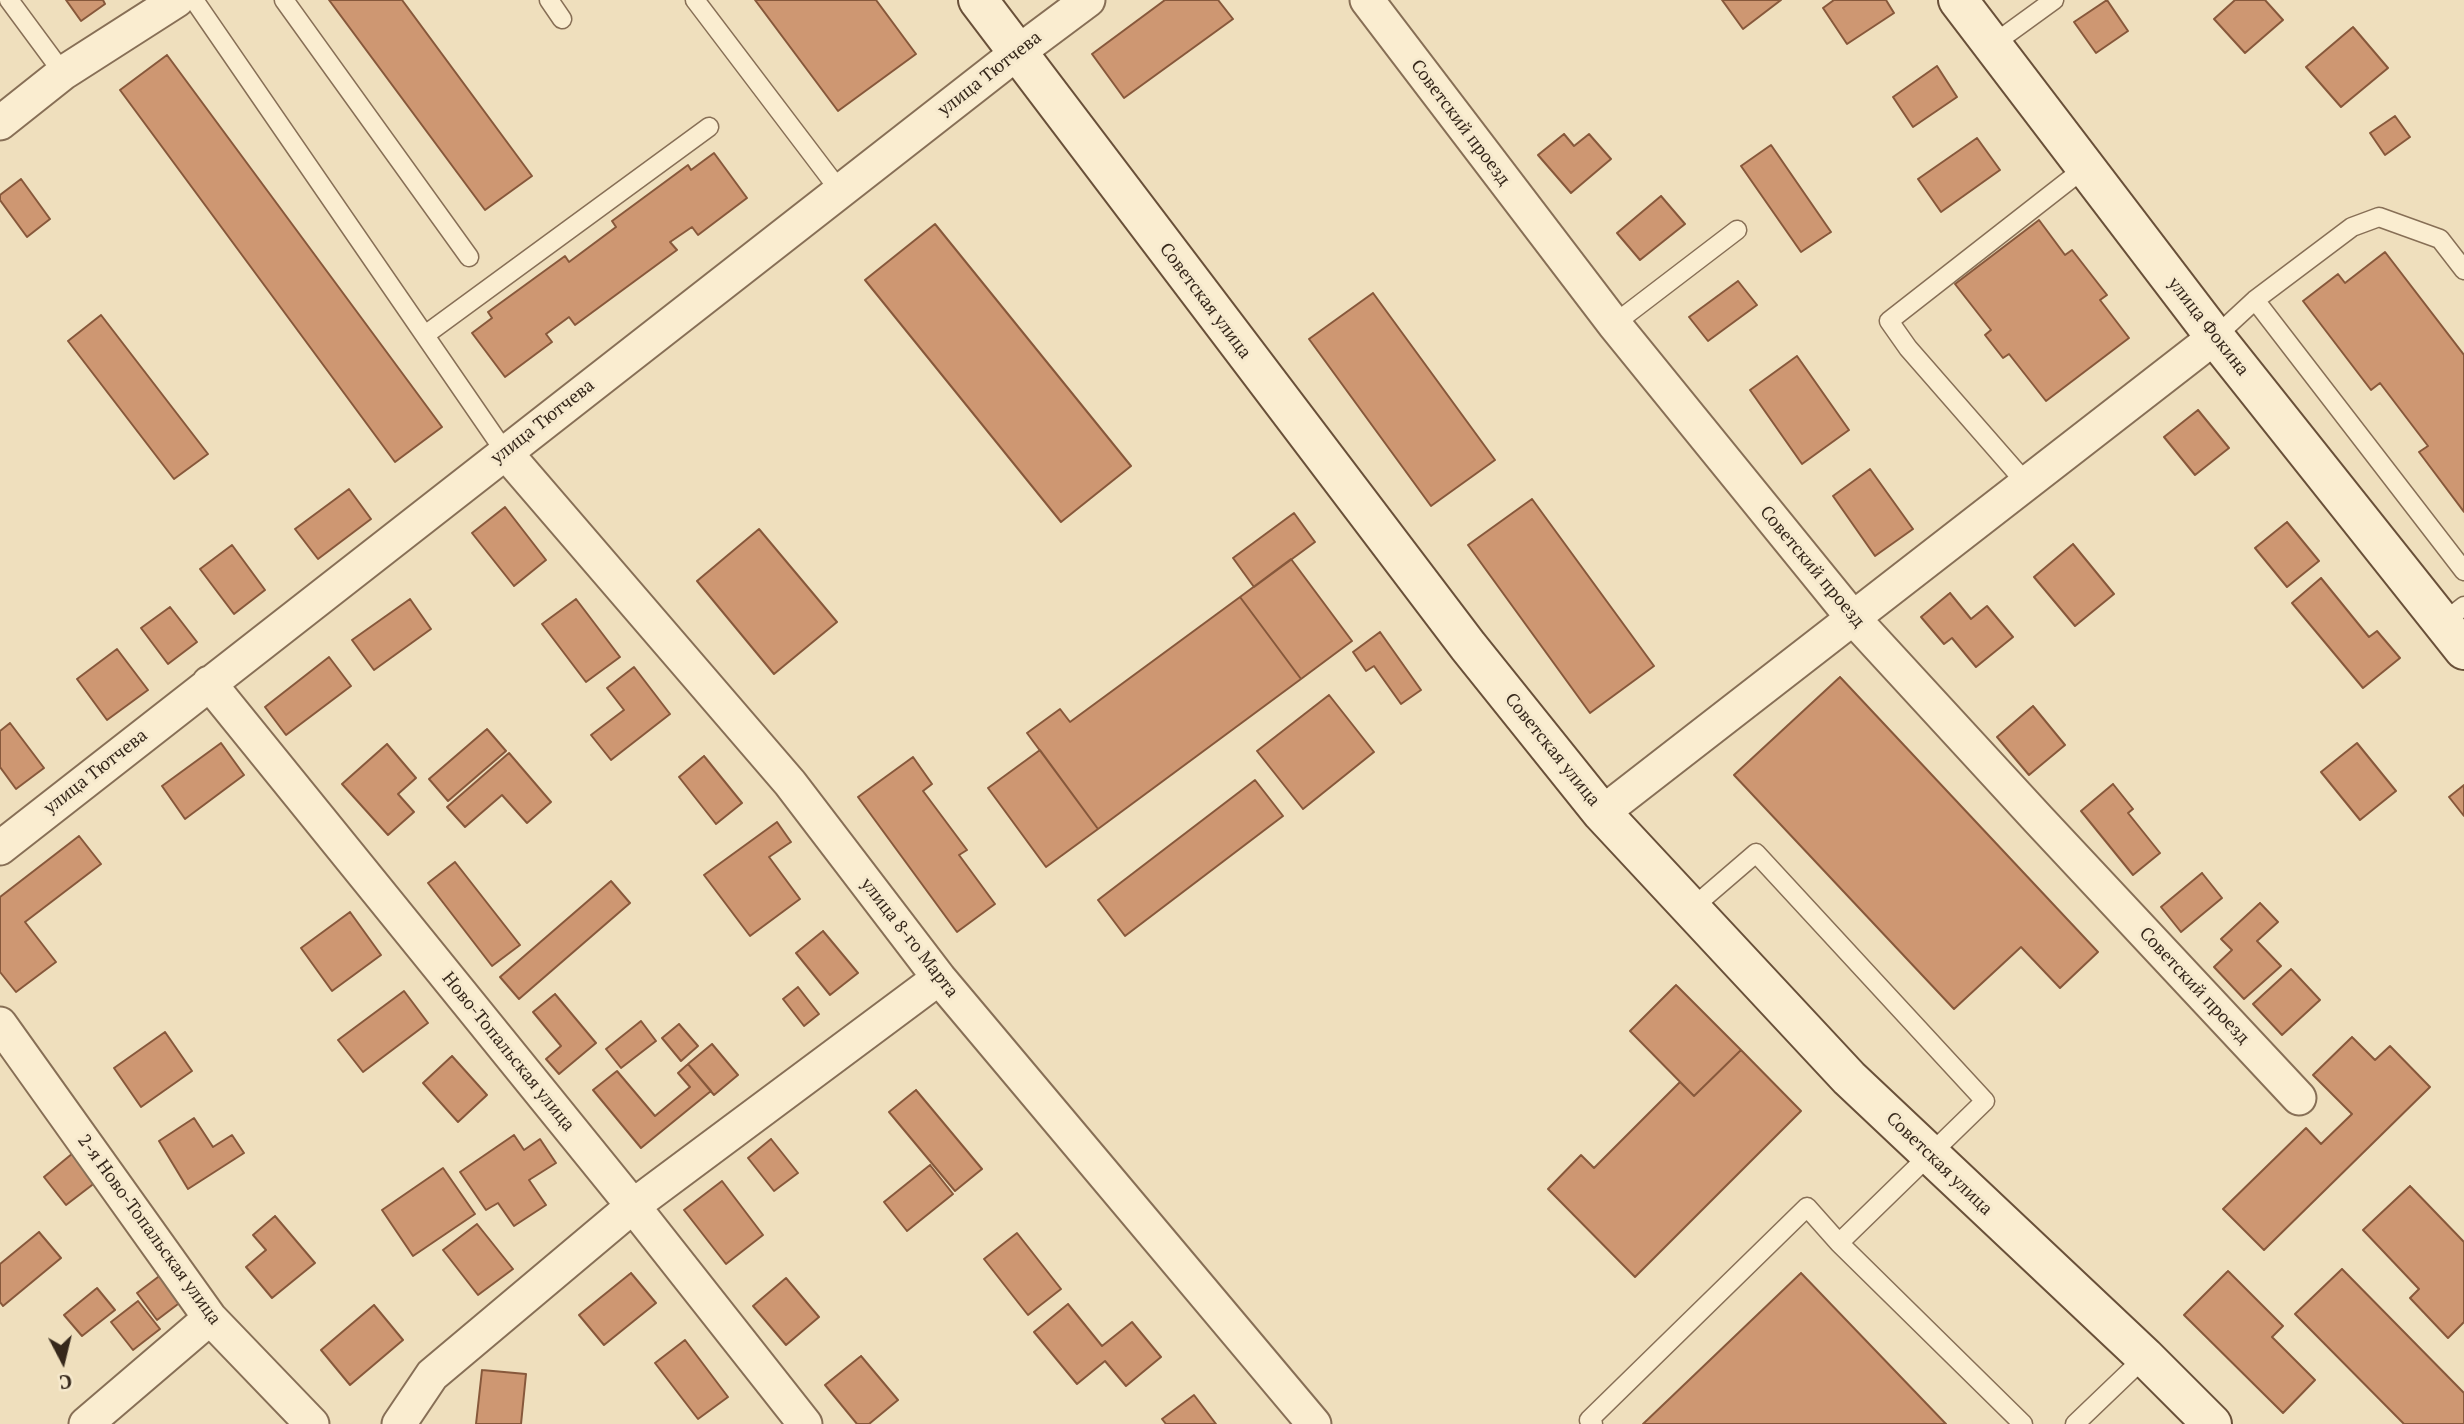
<!DOCTYPE html>
<html>
<head>
<meta charset="utf-8">
<style>
	body { margin:0 }
	#map { position:relative; width:2464px; height:1424px; overflow:hidden; background:#efdfbd; font-family:"PT Serif",serif }
	canvas { display:block }
	.north { position:absolute; left:28px; top:1326px; width:70px; height:70px; -webkit-text-stroke:5px #f6e9cd; paint-order:stroke; rotate:173deg; font-size:19px; font-weight:700; line-height:28px; text-align:center; color:#36281b }
	.north::after { content:''; display:block; margin:auto; width:24px; height:32px; background:#36281b; clip-path:polygon(50% 0,100% 100%,50% 72%,0 100%) }
</style>
</head>
<body>
<div id="map">
<canvas width="2464" height="1424"></canvas>
<div class="north">С</div>
</div>
<script>
const ctx = document.querySelector('canvas').getContext('2d');
ctx.lineJoin = 'round';
function fill(path, color) {
  ctx.fillStyle = color;
  ctx.fill(path, 'evenodd');
}
function shape(rows) {
  const path = new Path2D();
  for (const r of rows) {
    path.moveTo(r[0], r[1]);
    for (let i = 2; i < r.length; i += 2) path.lineTo(r[i], r[i + 1]);
  }
  return path;
}
function trace(path, color, width, dash) {
  ctx.strokeStyle = color;
  ctx.lineWidth = width;
  ctx.lineCap = dash ? 'butt' : 'round';
  ctx.setLineDash(dash || []);
  ctx.stroke(path);
}
function drawText(font, color, halo, rows, align = 'center') {
  ctx.font = font + ' "PT Serif",serif';
  ctx.lineWidth = 6;
  ctx.setLineDash([]);
  ctx.textBaseline = 'middle';
  ctx.strokeStyle = halo;
  ctx.fillStyle = color;
  for (const [text, x, y, turn = 0] of rows) {
    ctx.save();
    ctx.translate(x, y);
    ctx.rotate((+turn || 0) * Math.PI / 180);
    ctx.textAlign = isNaN(turn) ? turn : align;
    if (halo) ctx.strokeText(text, 0, 0);
    ctx.fillText(text, 0, 0);
    ctx.restore();
  }
}
const building = shape([
	[66,0,103,0,105,4,81,21,66,0],
	[329,0,402,0,532,176,485,210,329,0],
	[755,0,876,0,916,54,838,111,755,0],
	[1165,0,1218,0,1233,19,1124,98,1092,54,1165,0],
	[1722,0,1781,0,1743,29,1722,0],
	[1834,0,1886,0,1894,13,1847,44,1823,8,1834,0],
	[2107,0,2128,31,2096,53,2074,22,2107,0],
	[2235,0,2265,0,2283,20,2245,53,2214,19,2235,0],
	[2353,27,2388,68,2341,107,2306,67,2353,27],
	[167,55,442,427,395,462,120,90,167,55],
	[1937,66,1957,97,1913,127,1893,97,1937,66],
	[2395,116,2410,137,2385,155,2370,133,2395,116],
	[1564,134,1574,146,1589,134,1611,159,1571,193,1538,155,1564,134],
	[1977,138,2000,170,1941,212,1918,179,1977,138],
	[1771,145,1831,232,1801,252,1741,166,1771,145],
	[714,153,747,198,698,235,692,227,670,242,677,250,575,325,569,317,546,334,552,342,505,377,472,333,492,318,488,312,565,256,569,262,616,227,612,221,688,165,691,170,714,153],
	[21,179,50,219,27,237,0,200,0,195,21,179],
	[1661,196,1685,224,1640,260,1617,233,1661,196],
	[2039,220,2065,255,2072,250,2107,295,2100,300,2129,338,2046,401,2009,354,2003,358,1985,335,1991,330,1955,284,2039,220],
	[935,224,1131,466,1061,522,865,280,935,224],
	[2385,252,2464,355,2464,512,2419,452,2428,446,2380,383,2371,390,2303,301,2338,274,2345,283,2385,252],
	[1738,281,1757,305,1708,341,1689,317,1738,281],
	[1373,293,1495,460,1431,506,1309,339,1373,293],
	[101,315,208,454,174,479,68,341,101,315],
	[1797,356,1849,430,1802,464,1750,390,1797,356],
	[2198,410,2229,448,2195,475,2164,437,2198,410],
	[1870,469,1913,529,1875,556,1833,496,1870,469],
	[349,489,371,519,318,559,295,529,349,489],
	[1532,499,1654,666,1590,713,1468,545,1532,499],
	[505,507,546,560,514,586,472,533,505,507],
	[1294,513,1315,542,1254,587,1233,558,1294,513],
	[2287,522,2319,561,2287,587,2255,548,2287,522],
	[759,529,837,622,774,674,697,581,759,529],
	[2073,544,2114,594,2075,626,2034,577,2073,544],
	[232,545,265,590,234,614,200,569,232,545],
	[1291,559,1352,641,1301,679,1240,597,1291,559],
	[2321,578,2369,637,2377,631,2400,658,2363,688,2292,603,2321,578],
	[1950,593,1971,619,1987,606,2013,637,1976,667,1952,638,1944,644,1921,617,1950,593],
	[1240,597,1301,679,1098,829,1027,733,1060,709,1070,722,1240,597],
	[410,599,431,629,374,670,352,640,410,599],
	[576,599,620,657,586,682,542,624,576,599],
	[170,607,197,642,168,664,141,628,170,607],
	[1380,632,1421,690,1401,704,1374,666,1366,671,1353,652,1380,632],
	[117,649,148,690,107,720,77,679,117,649],
	[329,657,351,686,286,735,265,707,329,657],
	[634,667,670,714,611,760,591,735,624,710,607,688,634,667],
	[1840,677,2098,952,2060,988,2021,947,1954,1009,1734,775,1840,677],
	[1329,695,1374,752,1303,809,1257,751,1329,695],
	[2033,706,2065,745,2029,775,1997,737,2033,706],
	[10,723,44,768,16,789,0,767,0,731,10,723],
	[487,729,506,751,448,801,429,779,487,729],
	[221,743,244,775,185,819,162,786,221,743],
	[2357,743,2396,791,2360,820,2321,772,2357,743],
	[387,744,416,778,398,794,414,812,388,835,342,784,387,744],
	[1040,750,1098,829,1046,867,988,788,1040,750],
	[509,753,551,802,527,823,502,795,465,827,447,807,509,753],
	[704,756,742,803,716,824,679,777,704,756],
	[913,757,932,784,923,791,967,850,959,855,995,904,957,932,858,797,913,757],
	[1255,780,1283,816,1125,936,1098,900,1255,780],
	[2113,784,2133,809,2128,813,2160,853,2133,875,2081,811,2113,784],
	[2464,785,2464,816,2449,797,2464,785],
	[777,822,791,842,769,857,800,899,750,936,704,875,777,822],
	[79,836,101,864,25,922,56,962,16,992,0,972,0,897,79,836],
	[455,862,520,945,492,966,428,883,455,862],
	[2202,873,2222,898,2181,932,2161,907,2202,873],
	[611,881,630,903,519,999,500,977,611,881],
	[2260,903,2278,922,2257,941,2281,966,2244,999,2214,967,2232,950,2221,939,2260,903],
	[350,912,381,955,332,991,301,948,350,912],
	[823,931,858,973,830,995,796,953,823,931],
	[2291,969,2320,1000,2282,1035,2253,1004,2291,969],
	[1676,985,1741,1050,1694,1096,1630,1031,1676,985],
	[798,987,819,1014,804,1026,783,999,798,987],
	[404,991,428,1023,363,1072,338,1040,404,991],
	[555,994,596,1043,559,1074,546,1059,561,1046,533,1012,555,994],
	[641,1021,656,1041,621,1068,606,1049,641,1021],
	[679,1024,698,1046,681,1061,662,1038,679,1024],
	[165,1032,192,1071,141,1107,114,1068,165,1032],
	[2352,1037,2375,1060,2390,1046,2430,1087,2264,1250,2223,1209,2306,1128,2321,1144,2352,1114,2313,1075,2352,1037],
	[712,1044,738,1075,714,1095,688,1064,712,1044],
	[1741,1050,1801,1111,1635,1277,1548,1189,1581,1155,1594,1168,1680,1082,1694,1096,1741,1050],
	[452,1056,487,1095,458,1122,423,1083,452,1056],
	[688,1064,711,1091,641,1148,593,1090,617,1071,655,1116,690,1087,678,1073,688,1064],
	[916,1090,982,1169,955,1191,889,1112,916,1090],
	[194,1118,213,1147,232,1135,244,1153,188,1189,159,1141,194,1118],
	[514,1135,524,1150,540,1139,556,1163,529,1180,546,1205,514,1226,498,1203,486,1210,460,1172,514,1135],
	[771,1139,798,1173,774,1191,748,1158,771,1139],
	[73,1153,96,1182,66,1205,44,1177,73,1153],
	[930,1165,953,1194,907,1231,884,1202,930,1165],
	[443,1168,475,1214,413,1256,382,1210,443,1168],
	[722,1181,763,1235,726,1264,684,1210,722,1181],
	[2410,1186,2464,1242,2464,1322,2448,1338,2410,1298,2419,1289,2363,1230,2410,1186],
	[275,1216,315,1263,272,1298,246,1267,266,1250,253,1235,275,1216],
	[477,1224,513,1269,478,1295,443,1250,477,1224],
	[39,1232,61,1258,3,1306,0,1302,0,1264,39,1232],
	[1017,1233,1061,1289,1028,1315,984,1259,1017,1233],
	[2342,1269,2464,1393,2464,1424,2404,1424,2295,1314,2342,1269],
	[2228,1271,2283,1326,2272,1337,2315,1380,2283,1413,2184,1315,2228,1271],
	[631,1273,656,1303,604,1345,579,1315,631,1273],
	[1801,1273,1946,1424,1643,1424,1801,1273],
	[162,1274,182,1301,157,1320,137,1293,162,1274],
	[786,1278,819,1317,786,1345,753,1306,786,1278],
	[97,1288,115,1310,82,1336,64,1315,97,1288],
	[138,1301,160,1329,133,1350,111,1322,138,1301],
	[1068,1304,1102,1346,1132,1322,1161,1357,1126,1386,1105,1361,1077,1384,1034,1332,1068,1304],
	[374,1305,403,1340,350,1385,321,1350,374,1305],
	[685,1340,728,1397,698,1419,655,1363,685,1340],
	[861,1356,898,1400,869,1424,857,1424,825,1385,861,1356],
	[482,1370,526,1374,521,1424,476,1424,482,1370],
	[1194,1395,1216,1424,1166,1424,1162,1419,1194,1395]
]);
fill(building, '#ce9772');
trace(building, '#87583b', 2);
const lane = shape([
	[9,0,63,73],
	[194,0,505,452],
	[284,0,469,257],
	[549,0,562,19],
	[695,0,840,191],
	[1992,45,2054,0],
	[2255,300,2464,571],
	[1614,324,1737,230],
	[425,335,709,127],
	[2215,337,2255,300,2352,227,2379,217,2440,239,2464,270],
	[2026,483,1908,348,1889,321,2086,167],
	[2441,624,2464,606],
	[1692,908,1756,853,1985,1101,1839,1243,2023,1424],
	[1593,1424,1589,1420,1807,1207,1839,1243],
	[2075,1424,2145,1357]
]);
const street = shape([
	[1367,0,1614,324,1853,618,2038,819,2299,1098],
	[0,123,63,73,177,0],
	[505,452,790,783,939,978,1314,1424],
	[209,683,633,1206,805,1424],
	[1602,813,2215,337],
	[0,848,1017,53,1088,0],
	[0,1024,210,1318,312,1424],
	[86,1424,210,1318],
	[399,1424,432,1375,633,1206,939,978]
]);
const secondary = shape([
	[978,0,1468,646,1602,813,1849,1078,2145,1357,2212,1424],
	[1958,0,2215,337,2464,650]
]);
trace(lane, '#876f56', 21);
trace(street, '#876f56', 37);
trace(secondary, '#695039', 42);
trace(lane, '#faedd0', 18);
trace(street, '#faedd0', 33);
trace(secondary, '#faedd0', 38);
drawText('18px', '#36281b', '#f6e9cd', [
	["улица Тютчева",990,74,-38],
	["Советский проезд",1460,123,53],
	["Советская улица",1205,301,53],
	["улица Фокина",2208,327,52],
	["улица Тютчева",543,422,-38],
	["Советский проезд",1812,567,50],
	["Советская улица",1552,750,51],
	["улица Тютчева",96,772,-38],
	["улица 8-го Марта",909,938,52],
	["Советский проезд",2194,986,47],
	["Ново-Топальская улица",508,1052,51],
	["Советская улица",1939,1164,44],
	["2-я Ново-Топальская улица",149,1230,54]
]);
</script>
</body>
</html>
